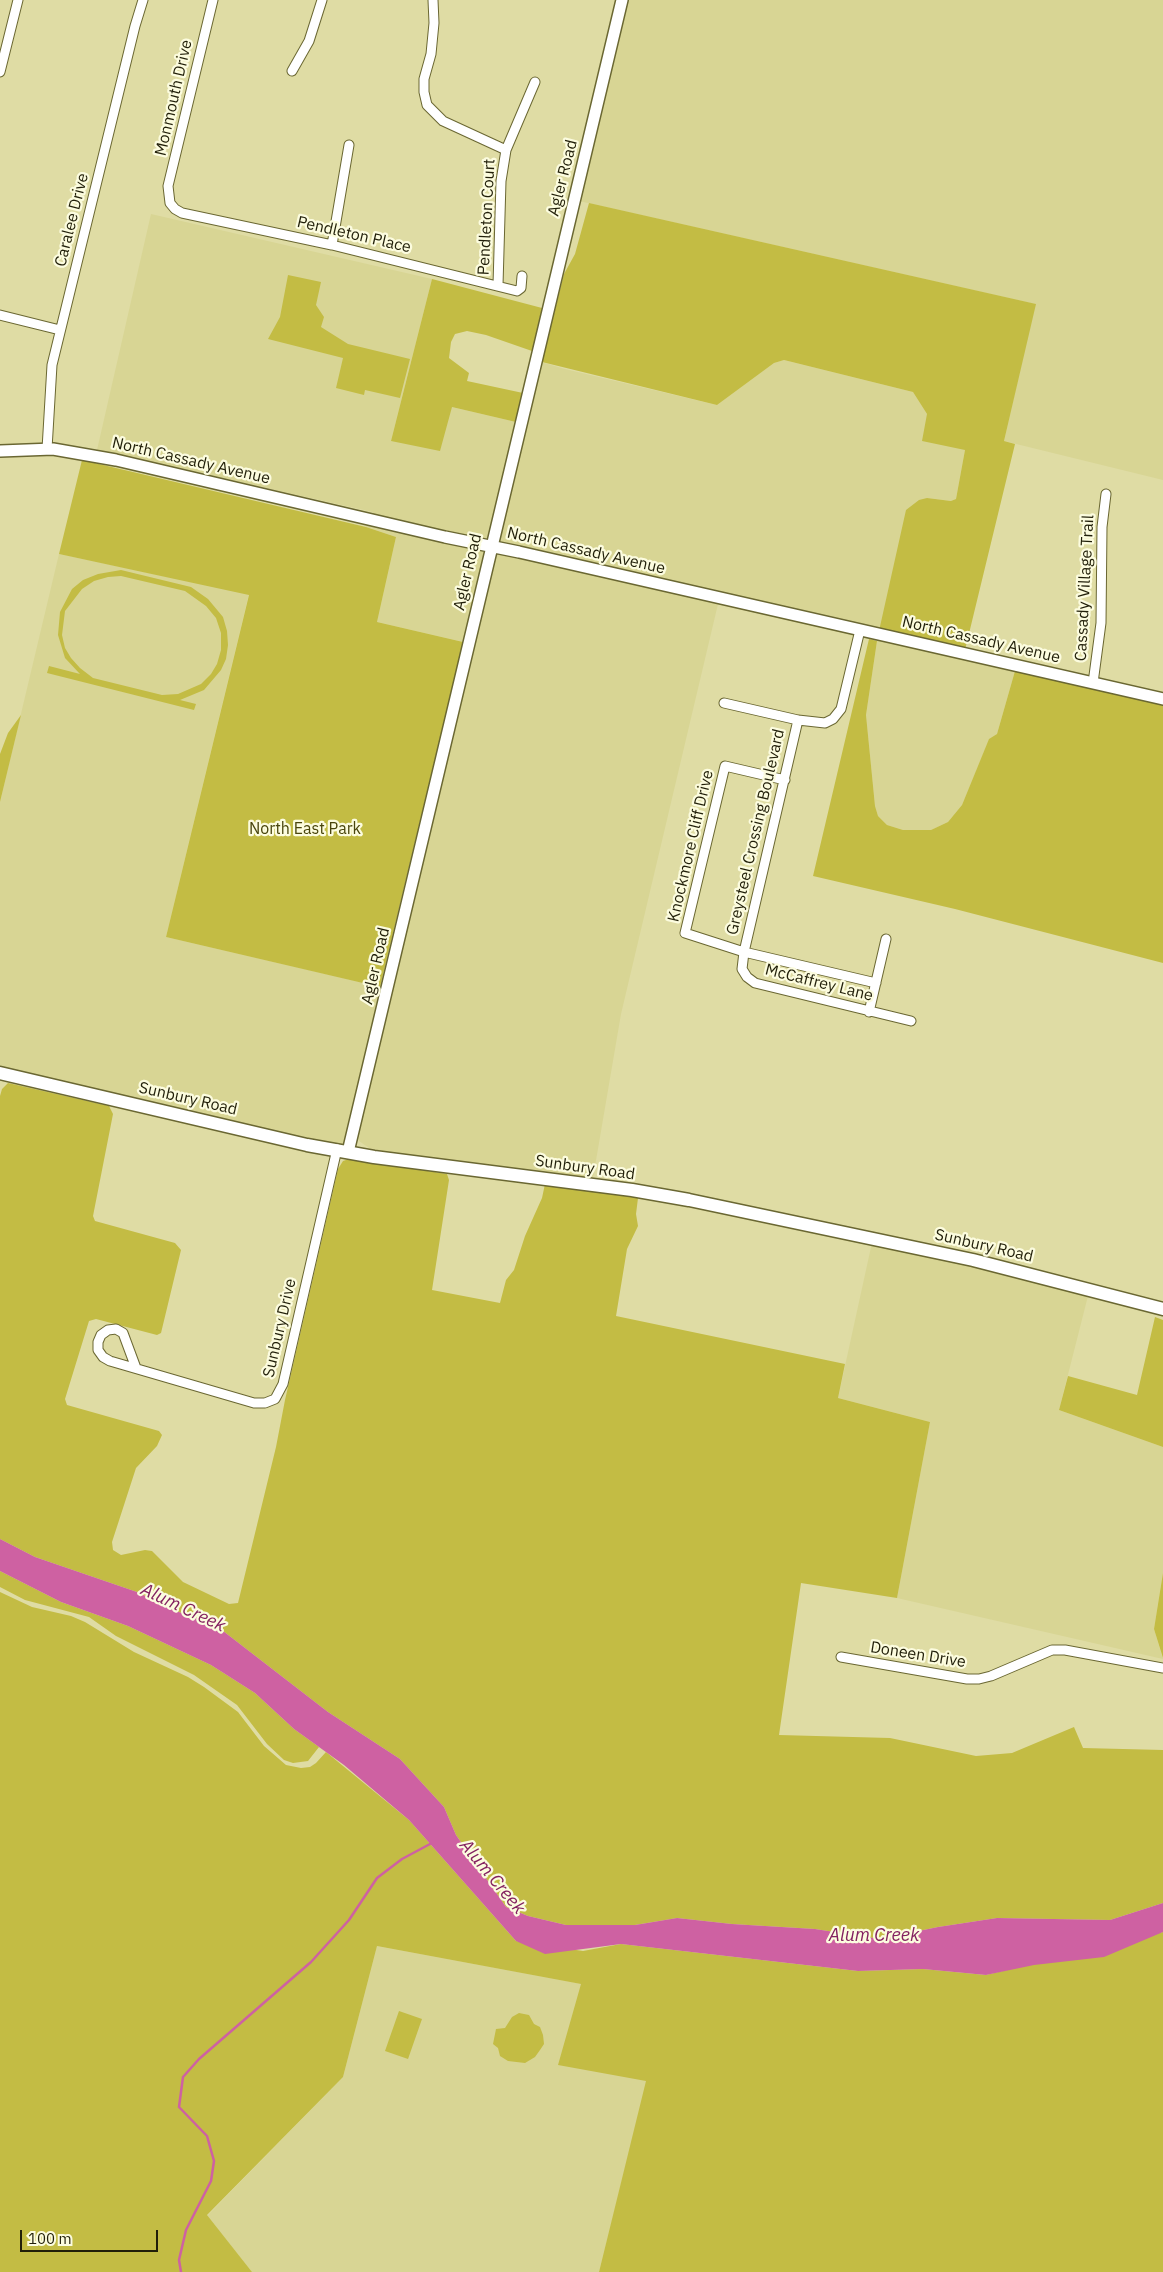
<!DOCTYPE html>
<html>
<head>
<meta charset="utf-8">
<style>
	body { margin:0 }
	#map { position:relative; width:1163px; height:2272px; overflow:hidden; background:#dfdca4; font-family:"IBM Plex Sans",sans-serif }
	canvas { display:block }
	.scale { position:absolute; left:20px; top:2230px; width:138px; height:22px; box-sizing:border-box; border:2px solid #211f09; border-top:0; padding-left:6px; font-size:15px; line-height:18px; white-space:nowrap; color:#211f09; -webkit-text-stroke:4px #fcfcdf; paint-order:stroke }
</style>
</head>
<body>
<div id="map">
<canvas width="1163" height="2272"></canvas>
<div class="scale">100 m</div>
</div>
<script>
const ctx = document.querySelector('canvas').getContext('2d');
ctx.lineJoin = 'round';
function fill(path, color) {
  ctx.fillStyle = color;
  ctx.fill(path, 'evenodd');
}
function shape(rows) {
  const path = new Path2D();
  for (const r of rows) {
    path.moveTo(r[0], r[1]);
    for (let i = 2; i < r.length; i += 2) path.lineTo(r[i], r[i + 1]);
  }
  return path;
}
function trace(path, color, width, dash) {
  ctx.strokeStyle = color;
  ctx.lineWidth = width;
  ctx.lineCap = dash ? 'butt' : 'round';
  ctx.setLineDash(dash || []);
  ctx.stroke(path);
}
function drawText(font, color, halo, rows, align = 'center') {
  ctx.font = font + ' "IBM Plex Sans",sans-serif';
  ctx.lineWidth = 4.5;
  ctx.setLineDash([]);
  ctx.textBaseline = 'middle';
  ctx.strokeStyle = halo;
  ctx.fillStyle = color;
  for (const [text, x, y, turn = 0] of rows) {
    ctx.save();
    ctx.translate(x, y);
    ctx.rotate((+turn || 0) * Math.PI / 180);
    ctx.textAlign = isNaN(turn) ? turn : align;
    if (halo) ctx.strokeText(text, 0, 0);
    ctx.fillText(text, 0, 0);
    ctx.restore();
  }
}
fill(shape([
	[626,0,1163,0,1163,480,1004,441,1035,304,579,201],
	[151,214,432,279,391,441,452,407,516,422,531,359,565,369,717,405,774,363,784,360,913,392,927,414,965,450,956,499,952,501,927,498,879,631,1015,671,997,734,989,740,962,805,948,822,931,830,903,830,887,825,878,816,875,806,866,715,877,641,718,604,621,1014,593,1178,372,1150,359,1141,358,1136,344,1151,0,1068,0,802,59,554,249,594,166,937,390,989,472,644,377,622,396,537,366,527,373,512,97,450],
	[873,1238,1090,1288,1059,1410,1163,1447,1163,1573,1154,1629,1163,1659,897,1598,930,1422,838,1398],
	[377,1946,582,1984,647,2081,599,2272,252,2272,207,2216,343,2077]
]), '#d8d594');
fill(shape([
	[589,203,1036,304,1004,441,1015,444,965,650,879,631,906,510,919,500,927,498,951,501,956,499,965,450,922,441,927,414,913,392,784,360,774,363,717,405,542,362,564,274,575,254],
	[288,275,321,282,316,305,324,317,321,327,348,344,410,359,400,398,365,390,364,395,336,388,343,358,268,339,280,317],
	[432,279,542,308,532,351,486,335,467,331,455,334,451,342,449,358,469,373,467,381,523,393,516,422,452,407,440,451,391,441],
	[82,460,366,527,396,537,377,622,463,642,380,987,166,937,249,595,59,554],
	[121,570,191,587,208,599,223,617,227,631,228,645,226,659,221,670,204,690,180,700,196,704,194,710,47,673,49,666,80,674,65,658,58,635,60,612,72,589,83,580,98,574],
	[121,576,185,591,206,606,216,618,221,633,221,650,217,664,211,674,201,684,178,694,162,695,93,678,80,668,71,658,65,648,62,635,65,611,82,589,94,581,108,577],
	[869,639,877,641,866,715,875,806,878,816,887,825,903,830,931,830,948,822,962,805,989,739,997,734,1015,671,1163,705,1163,963,955,909,813,876],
	[21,715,0,802,0,754,8,733],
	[8,1083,109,1106,113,1114,93,1216,95,1221,175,1243,181,1250,161,1333,157,1335,96,1319,89,1321,65,1399,67,1405,159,1431,162,1435,157,1446,136,1468,112,1542,113,1550,121,1555,145,1550,152,1551,183,1582,229,1604,238,1603,276,1447,285,1400,338,1169,343,1161,349,1159,447,1174,449,1180,432,1290,500,1303,506,1280,514,1270,525,1236,542,1198,545,1184,591,1189,638,1198,636,1214,638,1226,627,1249,616,1316,845,1364,838,1398,930,1422,897,1598,801,1583,779,1735,890,1738,976,1756,1012,1753,1074,1727,1083,1748,1163,1750,1163,1903,1110,1920,997,1918,938,1927,880,1939,815,1929,732,1924,677,1918,635,1925,566,1925,528,1916,506,1907,456,1835,444,1807,400,1759,328,1712,214,1624,176,1611,137,1592,35,1557,0,1539,0,1096,2,1089],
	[1155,1317,1163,1320,1163,1447,1059,1410,1068,1376,1137,1395],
	[0,1571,61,1602,128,1626,211,1665,255,1693,294,1729,319,1747,308,1761,293,1763,284,1760,267,1744,237,1705,194,1675,116,1636,89,1617,25,1600,0,1587],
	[1163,1573,1163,1658,1154,1629],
	[0,1592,32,1607,71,1616,85,1622,134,1652,188,1677,204,1687,238,1712,264,1746,286,1765,301,1768,310,1767,316,1763,326,1752,409,1820,516,1941,583,1951,621,1944,858,1971,923,1969,986,1975,1163,1932,1163,2272,599,2272,646,2081,558,2065,581,1984,377,1946,343,2077,207,2215,252,2272,0,2272],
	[399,2011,422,2019,408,2059,385,2051],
	[519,2013,529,2015,534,2024,540,2027,543,2035,544,2044,540,2050,535,2057,525,2063,508,2061,500,2056,498,2048,493,2044,496,2029,505,2028,512,2017]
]), '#c3bc44');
fill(shape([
	[0,1539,35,1557,137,1592,176,1611,214,1624,328,1712,400,1759,444,1807,456,1835,506,1907,528,1916,566,1925,635,1925,677,1918,732,1924,815,1929,880,1939,938,1927,997,1918,1110,1920,1163,1903,1163,1932,1104,1957,1034,1965,986,1975,923,1969,858,1971,621,1944,545,1954,516,1941,409,1820,344,1765,294,1729,255,1693,211,1665,128,1626,61,1602,0,1571]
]), '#ce61a2');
trace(shape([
	[181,2272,179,2260,186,2230,211,2181,214,2161,207,2136,179,2107,183,2077,199,2059,311,1962,349,1920,377,1878,402,1859,430,1844]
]), '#ce61a2', 2.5);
const street = shape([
	[213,0,168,186,170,203,175,209,182,213,332,245,517,291,521,288,522,276],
	[433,0,434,23,431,54,424,79,424,92,427,105,443,121,506,150],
	[292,71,309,41,322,0],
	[0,72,18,0],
	[332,245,349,145],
	[498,285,501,181,506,150,535,82],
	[0,315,60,330],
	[47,449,52,365,135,26,143,0],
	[1093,683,1101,623,1102,527,1106,494],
	[724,703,798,720,825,723,833,719,841,709,860,630],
	[798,720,744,952,742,969,747,977,755,983,911,1021],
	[785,780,725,766,685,933,744,952,876,983],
	[869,1012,886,939],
	[136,1368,123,1333,116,1329,108,1330,101,1335,98,1342,98,1350,103,1357,110,1361,254,1403,265,1403,275,1399,283,1384,337,1149],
	[841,1657,967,1679,979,1679,991,1676,1052,1650,1065,1650,1163,1668]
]);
const secondary = shape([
	[0,451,53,449,116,460,445,537,519,552,1163,699],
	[348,1152,622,0]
]);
const primary = shape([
	[0,1073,307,1145,374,1157,632,1190,689,1200,973,1260,1163,1309]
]);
trace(street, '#6a6732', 11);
trace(secondary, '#6a6732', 14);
trace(primary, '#6a6732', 15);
trace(street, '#fff', 9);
trace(secondary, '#fff', 11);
trace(primary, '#fff', 12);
drawText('16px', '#211f09', '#fcfcdf', [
	["Monmouth Drive",174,98,-77],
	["Agler Road",563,178,-76],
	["Pendleton Court",487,217,-87],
	["Caralee Drive",72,220,-76],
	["Pendleton Place",354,235,13],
	["North Cassady Avenue",191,461,13],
	["North Cassady Avenue",586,551,13],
	["Agler Road",468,572,-77],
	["Cassady Village Trail",1085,588,-87],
	["North Cassady Avenue",981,640,13],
	["Greysteel Crossing Boulevard",756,832,-77],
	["Knockmore Cliff Drive",691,846,-77],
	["Agler Road",376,966,-77],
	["McCaffrey Lane",819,983,14],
	["Sunbury Road",188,1099,13],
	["Sunbury Road",585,1168,8],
	["Sunbury Road",984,1246,13],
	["Sunbury Drive",280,1328,-77],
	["Doneen Drive",918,1655,9]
]);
drawText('16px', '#49450c', '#fcfcdf', [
	["North East Park",305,829]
]);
drawText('italic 18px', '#832160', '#fcfcdf', [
	["Alum Creek",183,1608,25],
	["Alum Creek",492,1877,50],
	["Alum Creek",874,1936]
]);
</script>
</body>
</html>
